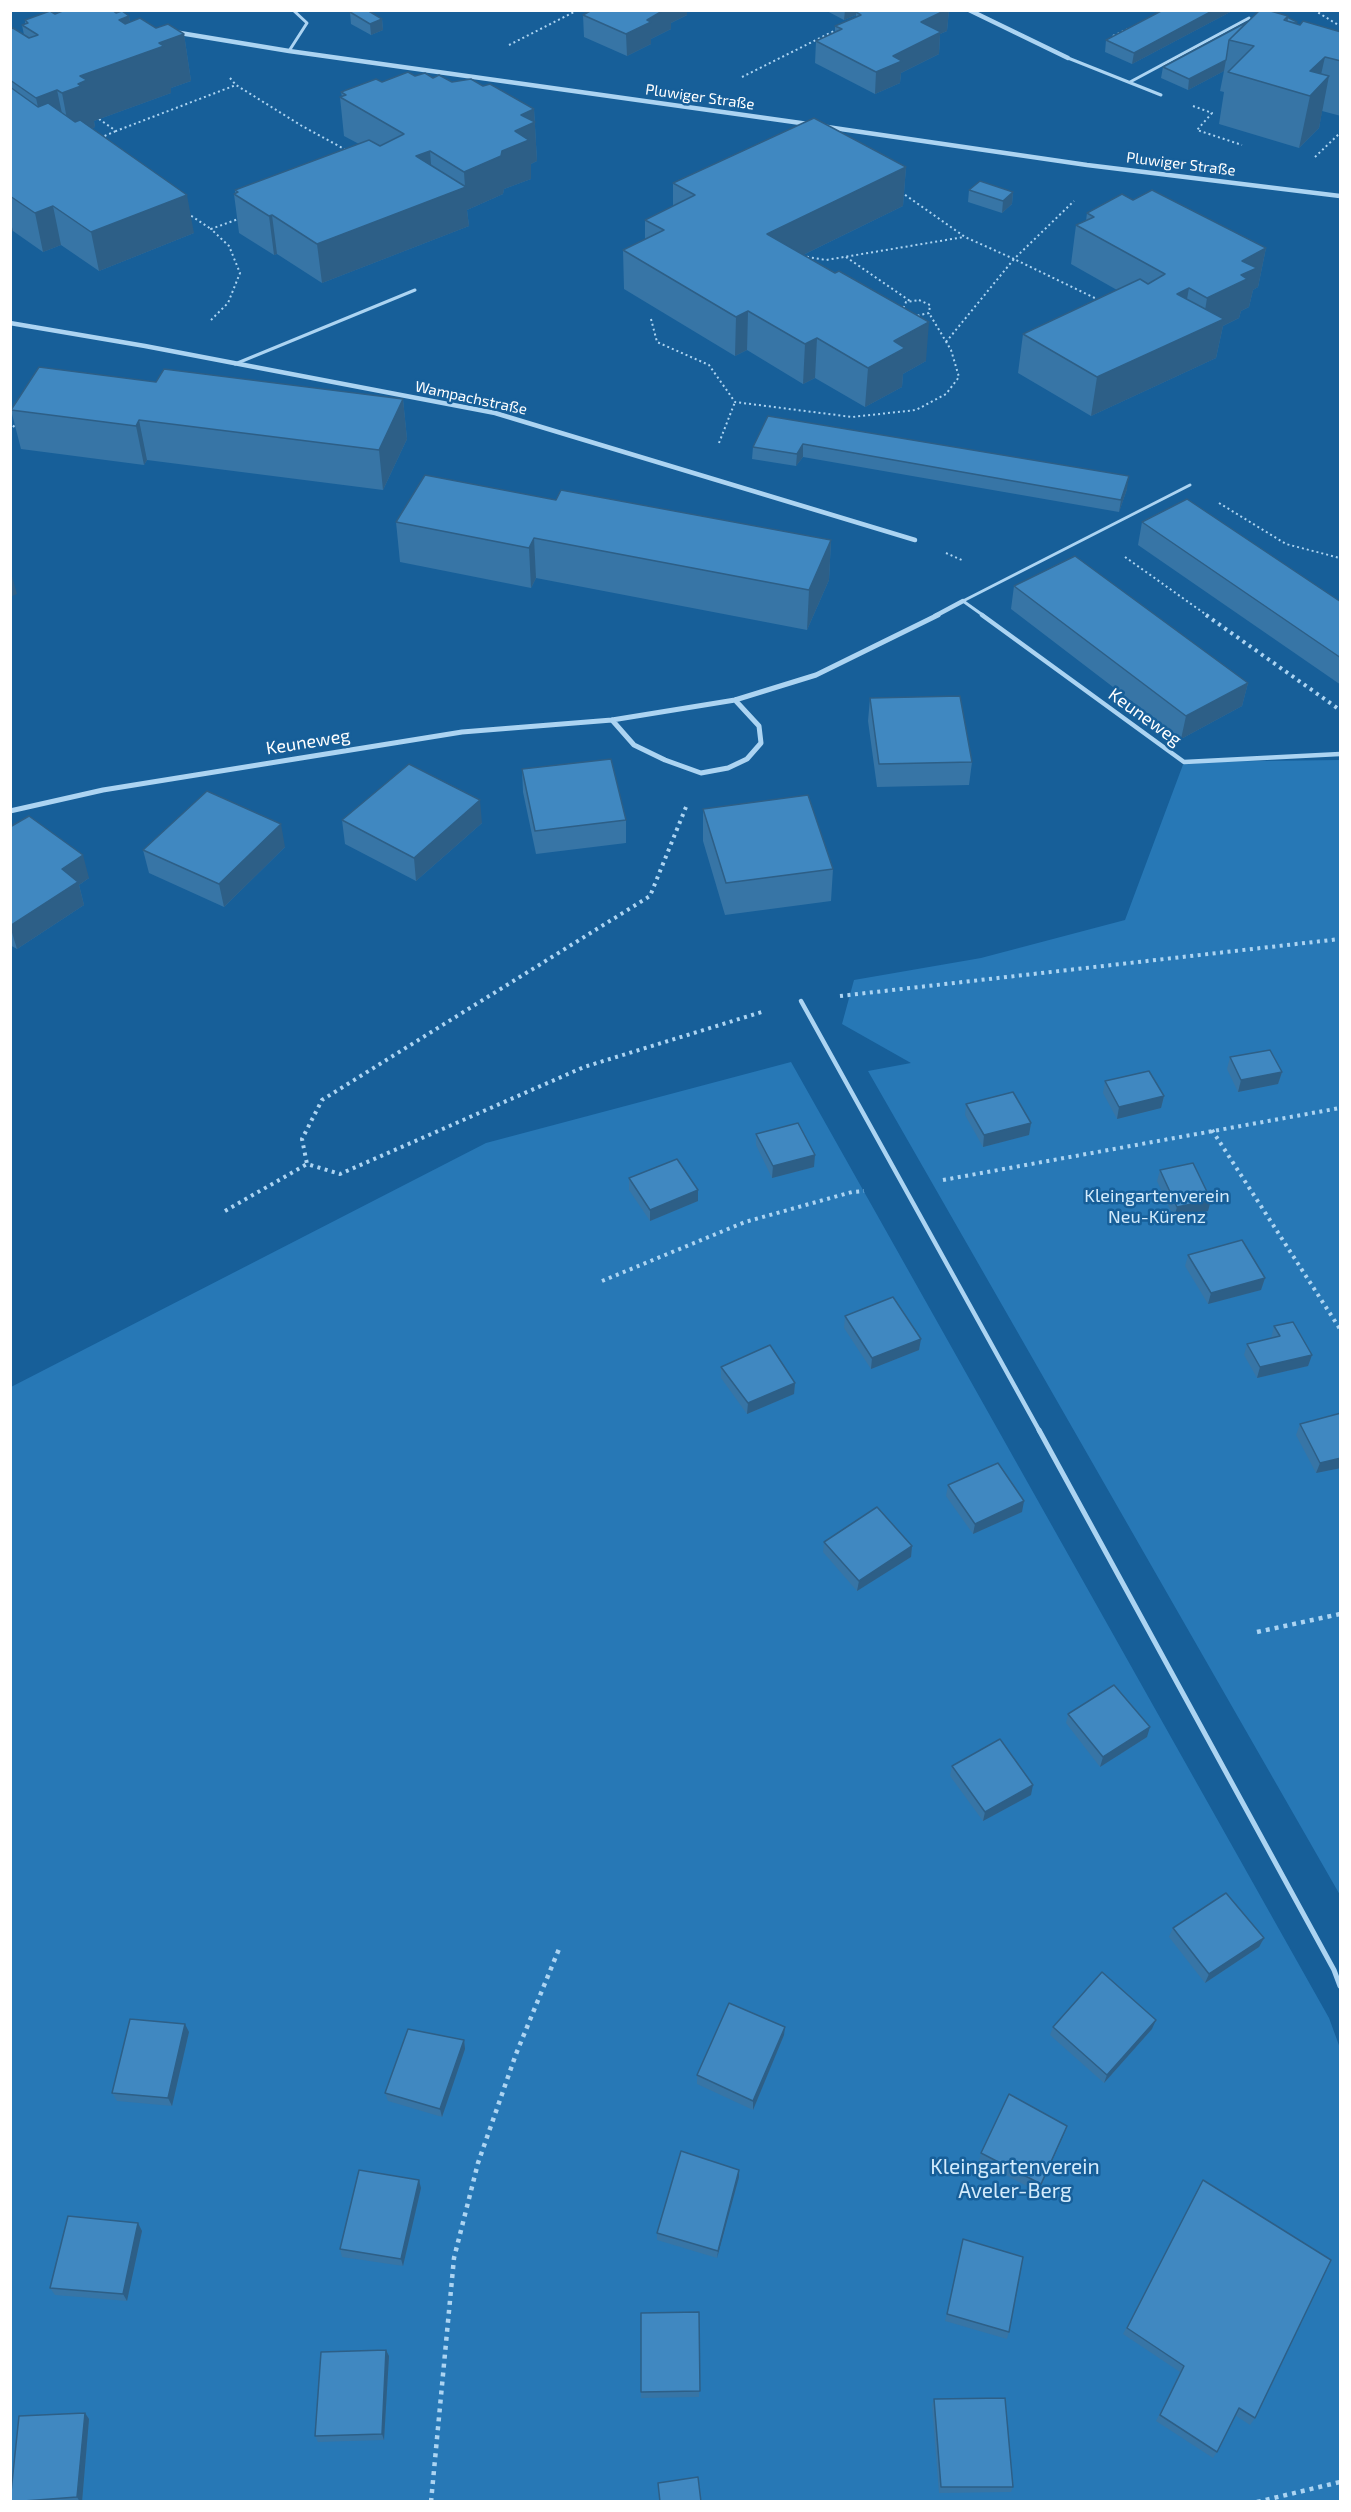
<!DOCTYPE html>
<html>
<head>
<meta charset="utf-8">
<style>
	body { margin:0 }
	#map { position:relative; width:1351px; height:2512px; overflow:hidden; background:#175f99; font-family:"Exo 2",sans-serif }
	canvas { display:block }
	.frame { position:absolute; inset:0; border:12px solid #fff; pointer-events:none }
</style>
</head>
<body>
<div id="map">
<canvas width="1351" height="2512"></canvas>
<div class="frame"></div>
</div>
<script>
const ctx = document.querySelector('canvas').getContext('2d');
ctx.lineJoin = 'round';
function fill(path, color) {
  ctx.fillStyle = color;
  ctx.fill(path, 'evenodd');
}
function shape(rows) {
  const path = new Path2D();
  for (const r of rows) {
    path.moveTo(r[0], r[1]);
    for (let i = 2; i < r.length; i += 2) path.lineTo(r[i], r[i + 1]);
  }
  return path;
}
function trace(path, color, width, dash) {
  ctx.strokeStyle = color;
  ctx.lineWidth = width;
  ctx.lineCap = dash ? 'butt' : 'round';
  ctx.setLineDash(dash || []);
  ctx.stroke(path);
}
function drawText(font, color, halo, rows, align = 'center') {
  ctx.font = font + ' "Exo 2",sans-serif';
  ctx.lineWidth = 5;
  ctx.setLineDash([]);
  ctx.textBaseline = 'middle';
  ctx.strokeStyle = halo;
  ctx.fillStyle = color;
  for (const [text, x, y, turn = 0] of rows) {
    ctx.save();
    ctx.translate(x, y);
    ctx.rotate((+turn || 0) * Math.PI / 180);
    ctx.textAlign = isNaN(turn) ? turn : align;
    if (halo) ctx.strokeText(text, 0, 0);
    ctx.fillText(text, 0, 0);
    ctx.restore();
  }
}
fill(shape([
	[1340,760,1340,1895,868,1071,911,1063,842,1024,854,980,981,958,1125,920,1184,762],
	[791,1062,1329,2018,1340,2048,1340,2501,11,2502,11,1387,486,1143]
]), '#2778b6');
trace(shape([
	[1314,10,1340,26],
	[1113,36,1128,29],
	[509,45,578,10],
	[742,77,838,29],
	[230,78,236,85,302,126,348,151],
	[1193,106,1212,113,1197,130,1242,145],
	[99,119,116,131,236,85],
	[100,138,116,131],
	[1315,157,1340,133],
	[901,192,965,237,1014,259,1074,201],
	[187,213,211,229],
	[802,256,826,260,964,237],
	[846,257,910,301],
	[919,300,930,305,929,313,916,316,908,314,903,309,906,302,919,300],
	[651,319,657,342,709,365,735,402,852,417,916,410,946,394,959,377,951,350,929,313],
	[211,320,228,303,240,273,229,246,211,229,241,218],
	[946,342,1014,259,1101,301],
	[10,431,17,422],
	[719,443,735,402],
	[1219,503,1286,544,1340,558],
	[946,553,964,561],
	[1125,557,1208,616]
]), '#acd4f2', 2, [2, 3]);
trace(shape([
	[1206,615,1340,710],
	[686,807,650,896,322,1100,302,1139,307,1164,340,1174,584,1067,765,1011],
	[840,996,1340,939],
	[1212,1130,1340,1329],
	[943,1180,1340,1108],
	[225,1211,307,1164],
	[602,1281,745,1222,852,1192,864,1191]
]), '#acd4f2', 4, [3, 4.5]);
trace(shape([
	[1257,1632,1340,1614],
	[431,2502,454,2258,478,2163,516,2054,559,1949],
	[1257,2502,1340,2482]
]), '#acd4f2', 4.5, [4, 5]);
trace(shape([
	[289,51,307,23,293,10],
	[1068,58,1161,95],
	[1130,82,1249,18],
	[235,364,415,290],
	[984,616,963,601,1190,485]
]), '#acd4f2', 3);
trace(shape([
	[982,615,1184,762,1340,754],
	[801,1001,1040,1432]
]), '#acd4f2', 4.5);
trace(shape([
	[1039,1430,1334,1970,1340,1986]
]), '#acd4f2', 5);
trace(shape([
	[969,10,1068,58],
	[174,32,289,51,808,124],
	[827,127,1087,165,1340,196],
	[10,323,145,346,495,413,915,540],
	[935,616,963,601]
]), '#acd4f2', 4.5);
trace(shape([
	[612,720,634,745,665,760,701,773,728,768,747,759,761,743,759,726,735,700],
	[10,811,103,790,462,732,612,720,735,700,816,675,938,615]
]), '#acd4f2', 5);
fill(shape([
	[592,10,688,10,687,11,687,15,671,23,671,29,651,39,651,44,627,56,584,37,583,15],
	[825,10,949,10,947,31,940,34,939,54,901,73,900,83,875,94,815,63,816,41,835,32,835,26,856,17,856,15,844,20],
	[1163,10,1234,10,1132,64,1105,52,1106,40],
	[350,12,382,19,383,30,371,35,351,24],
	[116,13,129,16,130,22,184,34,191,81,171,88,171,93,94,121,95,127,92,128,194,233,99,271,61,245,43,252,13,231,10,232,10,29,24,35,22,25,25,24,25,20,55,14],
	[1287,17,1297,24,1341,32,1341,116,1322,111,1319,128,1299,148,1219,124,1224,92,1220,91,1224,71,1188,90,1161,78,1163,67,1247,22],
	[415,76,433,78,452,82,483,86,534,109,537,161,531,164,531,179,504,189,503,194,467,210,469,226,322,283,277,254,274,255,239,233,234,194,235,193,235,190,359,144,344,136,340,97,342,97,341,92,382,82],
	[906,167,903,206,803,255,926,361,903,374,902,387,865,407,815,378,803,384,747,350,735,356,624,289,623,250,645,240,645,220,673,206,673,183],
	[969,190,1013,192,1012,204,1002,213,968,202],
	[1133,200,1266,248,1258,287,1253,290,1249,307,1241,311,1239,318,1223,326,1216,358,1091,416,1018,373,1023,334,1117,290,1071,264,1076,225,1086,221,1087,213],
	[403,399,407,439,383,490,147,460,144,465,21,449,11,410],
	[768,416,1127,489,1119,512,803,457,796,466,752,459,753,447],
	[556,500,831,540,829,580,807,630,536,578,531,588,400,562,396,522],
	[1142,522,1341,602,1341,685,1138,545],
	[1014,586,1248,683,1242,706,1181,739,1011,609],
	[870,698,972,762,969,785,877,787,868,721],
	[522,769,626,820,626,843,536,854,523,792],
	[703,809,833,869,831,901,725,915,703,841],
	[342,820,482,823,416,881,345,844],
	[10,827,89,878,79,885,84,905,17,949,10,945],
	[285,847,224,907,149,873,143,850],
	[1230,1057,1282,1072,1278,1084,1238,1092,1227,1069],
	[1105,1081,1164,1096,1161,1108,1117,1119,1103,1093],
	[966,1104,1031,1123,1029,1135,983,1147,965,1115],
	[756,1134,814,1167,772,1178,756,1145],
	[1160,1170,1211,1200,1208,1211,1174,1218,1157,1181],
	[629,1178,698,1201,650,1221,629,1190],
	[1188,1255,1265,1278,1261,1290,1208,1304,1185,1266],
	[845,1316,919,1350,871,1369,844,1328],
	[1274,1326,1312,1355,1308,1366,1257,1378,1244,1355,1247,1344,1271,1338],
	[721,1367,795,1383,794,1394,747,1414,721,1378],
	[1341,1413,1341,1468,1316,1473,1296,1435,1300,1424],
	[948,1485,1022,1512,973,1534,946,1496],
	[824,1542,912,1546,911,1557,857,1591,823,1552],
	[1068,1714,1147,1737,1100,1767,1066,1723],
	[952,1766,1031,1795,983,1821,950,1776],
	[1173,1928,1264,1938,1259,1947,1205,1983,1169,1937],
	[1053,2027,1152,2029,1104,2083,1050,2035],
	[189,2032,172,2106,117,2101,112,2093],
	[784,2035,753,2110,697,2084,697,2075],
	[464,2040,465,2049,442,2117,388,2101,385,2093],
	[1067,2126,1038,2192,979,2161,981,2153],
	[739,2170,739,2177,717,2258,657,2240,657,2233],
	[1203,2180,1255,2418,1250,2425,1235,2415,1217,2452,1213,2458,1156,2421,1180,2372,1123,2334],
	[421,2188,403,2266,342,2257,340,2249],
	[138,2223,142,2231,127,2301,55,2295,50,2288],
	[963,2239,1009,2332,1007,2339,945,2321],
	[699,2312,699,2397,641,2398,641,2392],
	[386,2350,389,2356,384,2440,318,2442,315,2436],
	[934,2399,1013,2487,1011,2492,939,2493,932,2405],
	[85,2413,89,2419,82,2502,10,2502]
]), '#3775a6');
fill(shape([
	[664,10,688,10,687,11,687,15,671,23,671,29,651,39,651,44,627,56,626,34,647,20],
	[845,10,866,10,856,12,856,15,844,20],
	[946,10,949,10,947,31,940,34,939,54,901,73,900,83,875,94,876,72,893,56,921,22],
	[1214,10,1234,10,1132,64,1134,53],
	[129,16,136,56,159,43,184,34,191,81,171,88,171,93,94,121,95,127,71,140,62,93,78,84,80,76,119,20],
	[382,19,383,30,371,35,370,24],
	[1325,57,1318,88,1329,76,1319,128,1299,148,1310,96,1310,71],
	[1226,60,1224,71,1188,90,1189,79],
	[57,90,67,137,46,145,36,98],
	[534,109,537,161,531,164,531,179,504,189,503,194,467,210,469,226,322,283,317,244,465,187,464,172,502,151,515,131,521,115],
	[430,151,433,189,416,156],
	[906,167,903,206,766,273,767,234],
	[1013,192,1012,204,1002,213,1003,201],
	[187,195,194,233,99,271,91,232],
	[53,206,61,245,43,252,35,213],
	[272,215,277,254,274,255,269,216],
	[10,219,13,231,10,232],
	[1266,248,1258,287,1253,290,1249,307,1241,311,1239,318,1223,326,1216,358,1091,416,1097,377,1202,329,1207,298,1242,261],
	[1189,288,1182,327,1177,294],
	[748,311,747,350,735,356,736,317],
	[929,322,926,361,903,374,902,387,865,407,868,368,894,341],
	[817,338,815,378,803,384,805,344],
	[403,399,407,439,383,490,379,450],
	[139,420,147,460,144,465,136,426],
	[803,444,803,457,796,466,797,454],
	[1129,476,1127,489,1119,512,1121,500],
	[534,538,536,578,531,588,529,548],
	[831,540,829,580,807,630,809,590],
	[10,569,17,594,10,597],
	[1248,683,1242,706,1181,739,1186,716],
	[480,800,482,823,416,881,414,858],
	[281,824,285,847,224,907,219,884],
	[83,855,89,878,79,885,84,905,17,949,10,926,62,869],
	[1282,1072,1278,1084,1238,1092,1241,1080],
	[1164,1096,1161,1108,1117,1119,1119,1107],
	[1031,1123,1029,1135,983,1147,984,1135],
	[815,1155,814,1167,772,1178,773,1166],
	[698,1190,698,1201,650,1221,650,1210],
	[1211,1200,1208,1211,1174,1218,1177,1207],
	[1265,1278,1261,1290,1208,1304,1211,1293],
	[921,1339,919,1350,871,1369,872,1358],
	[1312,1355,1308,1366,1257,1378,1260,1367],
	[795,1383,794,1394,747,1414,748,1403],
	[1341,1458,1341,1468,1316,1473,1320,1463],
	[1024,1501,1022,1512,973,1534,975,1524],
	[912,1546,911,1557,857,1591,859,1581],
	[1150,1727,1147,1737,1100,1767,1103,1757],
	[1033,1785,1031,1795,983,1821,985,1812],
	[1264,1938,1259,1947,1205,1983,1209,1974],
	[1156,2020,1152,2029,1104,2083,1107,2075],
	[185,2024,189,2032,172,2106,168,2098],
	[785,2027,784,2035,753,2110,753,2101],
	[464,2040,465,2049,442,2117,440,2109],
	[1067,2126,1064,2134,1038,2192,1041,2184],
	[739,2170,739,2177,717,2258,718,2251],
	[419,2180,421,2188,403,2266,401,2259],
	[138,2223,142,2231,127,2301,123,2294],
	[386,2350,389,2356,384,2440,382,2434],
	[85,2413,89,2419,82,2502,80,2502,77,2497]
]), '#2d5f87');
const building = shape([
	[65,10,112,10,116,13,122,11,129,16,119,20,125,24,140,18,156,28,168,24,184,34,159,43,164,46,80,76,87,80,78,84,81,86,62,93,57,90,36,98,10,80,10,29,13,28,29,38,38,35,22,25,28,23,25,20,50,11,55,14,65,10],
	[354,10,367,10,382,19,370,24,350,12,354,10],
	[592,10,664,10,647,20,651,22,626,34,583,15,592,10],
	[860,10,946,10,921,22,941,32,893,56,902,61,876,72,816,41,842,29,835,26,861,15,856,12,860,10],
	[1163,10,1214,10,1134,53,1106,40,1163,10],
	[1260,10,1267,10,1288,16,1284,20,1300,25,1303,21,1341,32,1341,61,1325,57,1310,71,1329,76,1310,96,1228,72,1254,46,1229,40,1260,10],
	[1287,17,1297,22,1295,23,1287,21,1287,17],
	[1247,22,1229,40,1226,60,1189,79,1163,67,1247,22],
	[408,72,415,76,425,73,433,78,439,75,452,82,471,79,483,86,490,84,534,109,521,115,535,122,515,131,529,140,502,151,501,156,464,172,430,151,416,156,466,187,317,244,272,215,269,216,234,194,238,192,235,190,369,140,380,146,404,134,340,97,346,95,341,92,376,79,382,82,408,72],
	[10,87,38,107,48,103,75,122,80,120,187,195,91,232,53,206,35,213,10,196,10,87],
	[814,118,906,167,767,234,835,273,839,271,929,322,894,341,905,348,868,368,817,338,805,344,748,311,736,317,623,250,664,230,645,220,695,195,673,183,814,118],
	[980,181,1013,192,1003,201,969,190,980,181],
	[1152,190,1266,248,1242,261,1257,268,1241,275,1247,279,1207,298,1189,288,1177,294,1224,319,1097,377,1023,334,1140,279,1148,284,1165,274,1076,225,1094,217,1087,213,1122,194,1133,200,1152,190],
	[39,367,156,382,164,369,403,399,379,450,139,420,136,426,11,410,39,367],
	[768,416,1129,476,1121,500,803,444,797,454,753,447,768,416],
	[425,475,556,500,561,490,831,540,809,590,534,538,529,548,396,522,425,475],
	[1187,499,1341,602,1341,658,1142,522,1187,499],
	[1075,556,1248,683,1186,716,1014,586,1075,556],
	[960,696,972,762,879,764,870,698,960,696],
	[611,759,626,820,535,831,522,769,611,759],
	[409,764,480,800,414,858,342,820,409,764],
	[207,791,281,824,219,884,143,850,207,791],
	[808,795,833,869,726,883,703,809,808,795],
	[29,816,83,855,62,869,78,882,10,926,10,827,29,816],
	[1270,1050,1282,1072,1241,1080,1230,1057,1270,1050],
	[1149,1071,1164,1096,1119,1107,1105,1081,1149,1071],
	[1013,1092,1031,1123,984,1135,966,1104,1013,1092],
	[798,1123,815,1155,773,1166,756,1134,798,1123],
	[677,1159,698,1190,650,1210,629,1178,677,1159],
	[1193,1163,1211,1200,1177,1207,1160,1170,1193,1163],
	[1242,1240,1265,1278,1211,1293,1188,1255,1242,1240],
	[893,1297,921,1339,872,1358,845,1316,893,1297],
	[1293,1322,1312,1355,1260,1367,1247,1344,1280,1336,1274,1326,1293,1322],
	[770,1345,795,1383,748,1403,721,1367,770,1345],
	[1341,1413,1341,1458,1320,1463,1300,1424,1341,1413],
	[998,1463,1024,1501,975,1524,948,1485,998,1463],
	[877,1507,912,1546,859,1581,824,1542,877,1507],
	[1114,1685,1150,1727,1103,1757,1068,1714,1114,1685],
	[1000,1739,1033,1785,985,1812,952,1766,1000,1739],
	[1226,1893,1264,1938,1209,1974,1173,1928,1226,1893],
	[1102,1972,1156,2020,1107,2075,1053,2027,1102,1972],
	[729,2003,785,2027,753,2101,697,2075,729,2003],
	[130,2019,185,2024,168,2098,112,2093,130,2019],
	[408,2029,464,2040,440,2109,385,2093,408,2029],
	[1009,2094,1067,2126,1041,2184,981,2153,1009,2094],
	[681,2151,739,2170,718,2251,657,2233,681,2151],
	[359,2170,419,2180,401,2259,340,2249,359,2170],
	[1203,2180,1331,2260,1255,2418,1239,2408,1217,2452,1160,2415,1184,2366,1127,2328,1203,2180],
	[68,2216,138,2223,123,2294,50,2288,68,2216],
	[963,2239,1023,2257,1009,2332,947,2314,963,2239],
	[699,2312,700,2391,641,2392,641,2313,699,2312],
	[386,2350,382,2434,315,2436,321,2352,386,2350],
	[1005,2398,1013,2487,941,2487,934,2399,1005,2398],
	[85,2413,77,2497,10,2502,19,2416,85,2413],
	[698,2477,701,2502,660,2502,658,2483,698,2477]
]);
fill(building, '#4088c1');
trace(building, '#2d5f87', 1.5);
drawText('15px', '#fff', '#175f99', [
	["Pluwiger Straße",700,97,8],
	["Pluwiger Straße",1181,164,7],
	["Wampachstraße",471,398,12]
]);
drawText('18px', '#fff', '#175f99', [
	["Keuneweg",1145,717,36],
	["Keuneweg",308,742,-9]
]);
drawText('18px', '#d3ebfc', '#175f99', [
	["Kleingartenverein",1157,1196],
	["Neu-Kürenz",1157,1217]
]);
drawText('21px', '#d3ebfc', '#175f99', [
	["Kleingartenverein",1015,2167],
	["Aveler-Berg",1015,2191]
]);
</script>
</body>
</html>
